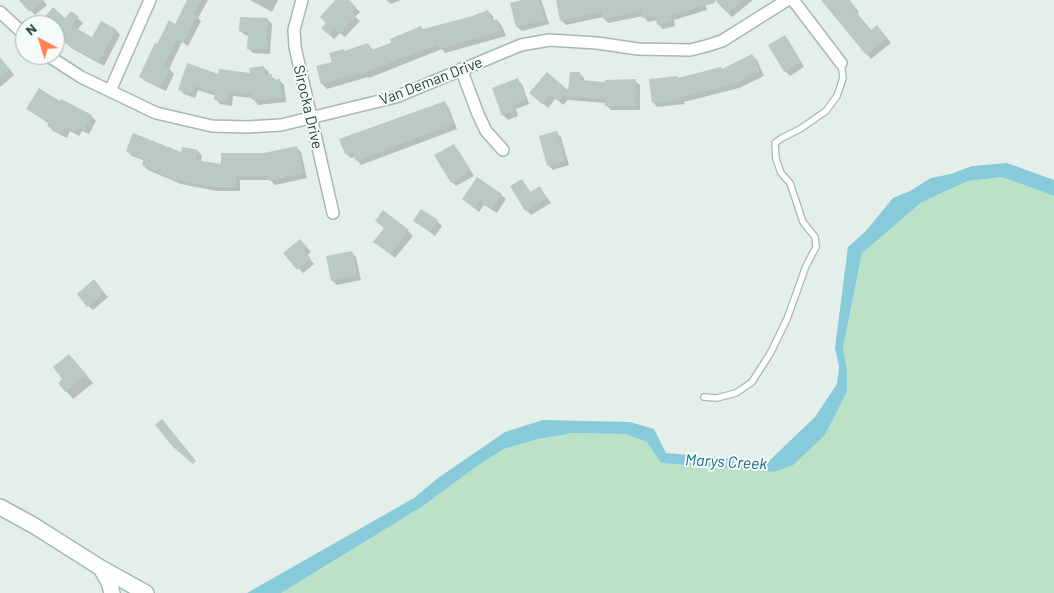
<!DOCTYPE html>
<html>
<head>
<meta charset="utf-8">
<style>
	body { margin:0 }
	#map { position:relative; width:1054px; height:593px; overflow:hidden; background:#e4efea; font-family:Barlow,sans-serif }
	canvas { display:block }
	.north { position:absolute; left:15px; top:15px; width:50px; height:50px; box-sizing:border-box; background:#f5fbf8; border:1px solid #a0b1ac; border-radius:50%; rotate:320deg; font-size:14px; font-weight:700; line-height:20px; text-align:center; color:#21433b }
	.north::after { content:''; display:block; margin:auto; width:18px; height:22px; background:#ff8152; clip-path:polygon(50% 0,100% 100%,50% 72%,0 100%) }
</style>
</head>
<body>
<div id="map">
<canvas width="1054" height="593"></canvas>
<div class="north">N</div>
</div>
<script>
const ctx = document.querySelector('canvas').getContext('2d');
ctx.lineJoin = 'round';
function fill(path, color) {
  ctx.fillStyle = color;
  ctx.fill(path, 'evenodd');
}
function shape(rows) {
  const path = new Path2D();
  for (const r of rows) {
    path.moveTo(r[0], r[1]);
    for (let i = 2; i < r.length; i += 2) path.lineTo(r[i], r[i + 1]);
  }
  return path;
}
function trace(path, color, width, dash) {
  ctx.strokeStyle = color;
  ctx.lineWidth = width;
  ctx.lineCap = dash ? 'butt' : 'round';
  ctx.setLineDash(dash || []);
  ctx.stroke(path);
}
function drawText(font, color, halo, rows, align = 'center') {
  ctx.font = font + ' Barlow,sans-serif';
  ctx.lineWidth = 4;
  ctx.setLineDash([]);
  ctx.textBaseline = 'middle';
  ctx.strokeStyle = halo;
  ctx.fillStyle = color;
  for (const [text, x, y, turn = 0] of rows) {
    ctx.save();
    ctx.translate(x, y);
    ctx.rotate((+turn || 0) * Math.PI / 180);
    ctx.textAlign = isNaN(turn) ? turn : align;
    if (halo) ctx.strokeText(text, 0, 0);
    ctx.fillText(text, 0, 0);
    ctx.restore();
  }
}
fill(shape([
	[1002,177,1054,196,1054,593,281,593,423,506,480,464,504,449,540,439,573,433,625,434,647,442,661,463,774,472,825,435,833,418,847,371,843,348,862,253,922,202,968,181]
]), '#bbe2c7');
fill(shape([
	[1007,163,1054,180,1054,196,1002,177,968,181,922,202,862,253,843,348,847,371,847,391,825,435,793,465,774,472,661,463,647,442,625,434,573,433,539,439,504,449,480,464,423,506,281,593,247,593,414,498,438,478,505,432,543,420,630,422,654,429,666,453,768,462,815,417,837,384,839,367,835,348,848,247,865,232,893,198,910,191,931,178,951,174,972,166]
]), '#87cad9');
fill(shape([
	[21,0,43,0,47,5,35,15],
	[186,0,208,0,198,18,201,21,188,46,182,42,169,69,174,74,166,91,145,81,140,76,158,46,176,26,188,2],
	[250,0,278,0,272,12],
	[337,0,347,0,360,12,355,17,360,21,345,37,340,33,334,39,323,28,327,23],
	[386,0,401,0,391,4],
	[527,0,541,0,542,2,549,24,522,31,517,27],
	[557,0,704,0,707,10,674,20,675,26,663,29,658,24,657,20,648,22,643,16,608,23,603,17,566,25,562,21],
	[724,0,753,0,732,17,720,4],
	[822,0,849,0,859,12,857,14,872,31,881,31,891,43,871,59],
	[487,11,493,16,494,21,497,20,502,26,506,36,445,53,442,49,369,78,368,77,327,89,322,84,333,63,345,52,368,44,373,50,424,30,469,18],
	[71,12,83,23,77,30,92,38,101,23,116,30,120,35,104,66,73,49,55,34,55,25,44,25,65,19],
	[267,19,272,24,270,54,253,53,248,48,249,36,245,35,240,31],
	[785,37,789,41,804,67,790,76,785,71],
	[752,55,757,60,764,76,739,88,684,102,685,104,657,107,653,102,678,77,679,79,722,70],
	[0,65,8,67,14,75,0,87],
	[264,68,269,72,269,76,271,76,277,81,280,81,284,85,286,102,258,105,253,98,233,96,232,106,220,104,216,99,216,96,198,90,195,98,184,94,179,89,219,76,251,75],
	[580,74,584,78,584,81,607,83,635,81,640,85,640,110,611,110,607,106,607,103,568,100,563,105,556,98,548,108,531,93,569,93],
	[517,80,522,84,529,104,516,109,518,116,508,120,503,115],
	[61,102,91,116,96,121,89,134,82,131,79,136,70,131,67,138,53,131,49,126,49,124,28,109],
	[445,103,449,108,457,129,361,165,355,157,351,158,346,154],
	[557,133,561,137,569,165,553,170,548,165],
	[453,145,458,150,474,176,456,186,452,182],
	[296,147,301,152,307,178,275,185,270,180,240,180,240,191,217,191,181,184,148,170,143,165,145,161,132,156,127,151,182,154,198,151,202,156,201,162,222,166],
	[522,180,531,193,540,188,551,203,531,215,526,210,512,186],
	[501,195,506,199,497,213,484,205,479,212,463,199],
	[415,221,437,221,442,226,435,236],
	[408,231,413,236,395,258,380,246],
	[305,245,311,252,307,255,314,264,303,273,285,253],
	[351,252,356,257,361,280,337,285,332,280],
	[98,286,108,297,93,310,88,306],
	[69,355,93,383,73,399,60,384,64,380]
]), '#0003');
fill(shape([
	[19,0,43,0,29,12],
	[187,0,201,0,194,14,197,16,183,42,177,39,164,65,170,68,161,87,139,77,155,43,157,44,169,20,175,24],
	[335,0,349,0,356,7,352,12,356,16,340,34,335,29,329,35,321,28,326,23,320,17],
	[522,0,539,0,545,20,516,27,510,3],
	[556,0,715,0,715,3,670,15,672,21,657,25,655,15,642,18,641,11,603,19,601,12,560,21],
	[715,0,743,0,727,13],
	[821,0,850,0,855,7,854,9,871,30,877,25,887,38,866,55],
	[53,7,65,18,71,11,79,17,72,26,92,37,101,21,116,29,99,62,67,44,55,35,55,25,38,25],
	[488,10,492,21,497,19,501,31,439,49,438,44,363,73,363,72,321,84,316,66,332,62,329,53,344,49,344,51,368,43,371,50,391,43,390,39,421,26,423,29,469,17],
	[240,17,268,18,266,50,247,49,248,32,239,31],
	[785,35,801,62,784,72,768,45],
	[752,54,760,71,734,84,680,98,680,100,652,103,649,79,678,76,678,78,721,67,722,69],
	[0,57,10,70,0,78],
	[187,63,218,74,219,69,250,73,249,68,264,66,265,75,272,74,272,80,280,79,282,98,252,100,251,94,229,92,227,102,214,100,215,93,194,86,191,94,178,90],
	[547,72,568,90,570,72,580,72,580,80,605,82,605,80,636,79,635,106,605,106,605,99,563,96,558,101,550,95,542,104,529,93],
	[518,78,526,100,512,105,514,111,502,116,492,88],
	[39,88,60,101,61,99,92,115,84,130,77,127,75,132,65,127,62,134,47,126,49,123,26,109],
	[445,101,453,124,356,161,352,152,345,154,339,139],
	[557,131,565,161,547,166,539,136],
	[133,133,181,152,182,147,198,150,196,160,221,164,221,153,264,153,297,146,303,173,269,181,268,176,236,176,236,187,212,187,175,180,142,165,144,159,126,151],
	[454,144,470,171,451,183,434,155],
	[477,177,502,194,492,209,479,201,474,208,462,199],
	[522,179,530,192,540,186,547,198,525,211,510,186],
	[421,209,438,220,430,232,413,221],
	[383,210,409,230,390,254,373,242,384,228,375,221],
	[300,239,307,247,303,250,311,258,297,270,283,253],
	[352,251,357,275,331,281,326,256],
	[94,279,104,292,87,307,77,294],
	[69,354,87,375,65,392,58,383,62,379,53,367],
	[162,419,196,461,193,464,173,447,155,425]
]), '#b9cac3');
const service = shape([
	[704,397,717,398,736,393,752,382,771,352,787,319,806,266,816,247,815,237,803,222,790,183,781,173,776,159,775,143,782,138,800,129,826,111,837,96,843,78,841,63]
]);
const minor = shape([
	[302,0,294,30,295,47,333,213],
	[793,0,841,63],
	[0,12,25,35],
	[47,55,81,77,156,113,212,126,247,127,281,125,396,97,521,45,549,40,597,43,638,49,690,50,706,46,722,41,787,0],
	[461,69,478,114,486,131,503,150],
	[110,91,150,0]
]);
const secondary = shape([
	[0,507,33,525,101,568,146,593],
	[102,570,109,582,112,593]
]);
trace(service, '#a6b8b2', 8);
trace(minor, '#a6b8b2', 14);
trace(secondary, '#a1bcb3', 18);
trace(service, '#fff', 5.5);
trace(minor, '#fff', 11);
trace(secondary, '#fff', 15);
drawText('15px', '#21433b', '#f5fbf8', [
	["Van Deman Drive",431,81,-21],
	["Sirocka Drive",308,107,77]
]);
drawText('italic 16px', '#157085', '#f5fbf8', [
	["Marys Creek",726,462,3]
]);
</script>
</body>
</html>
